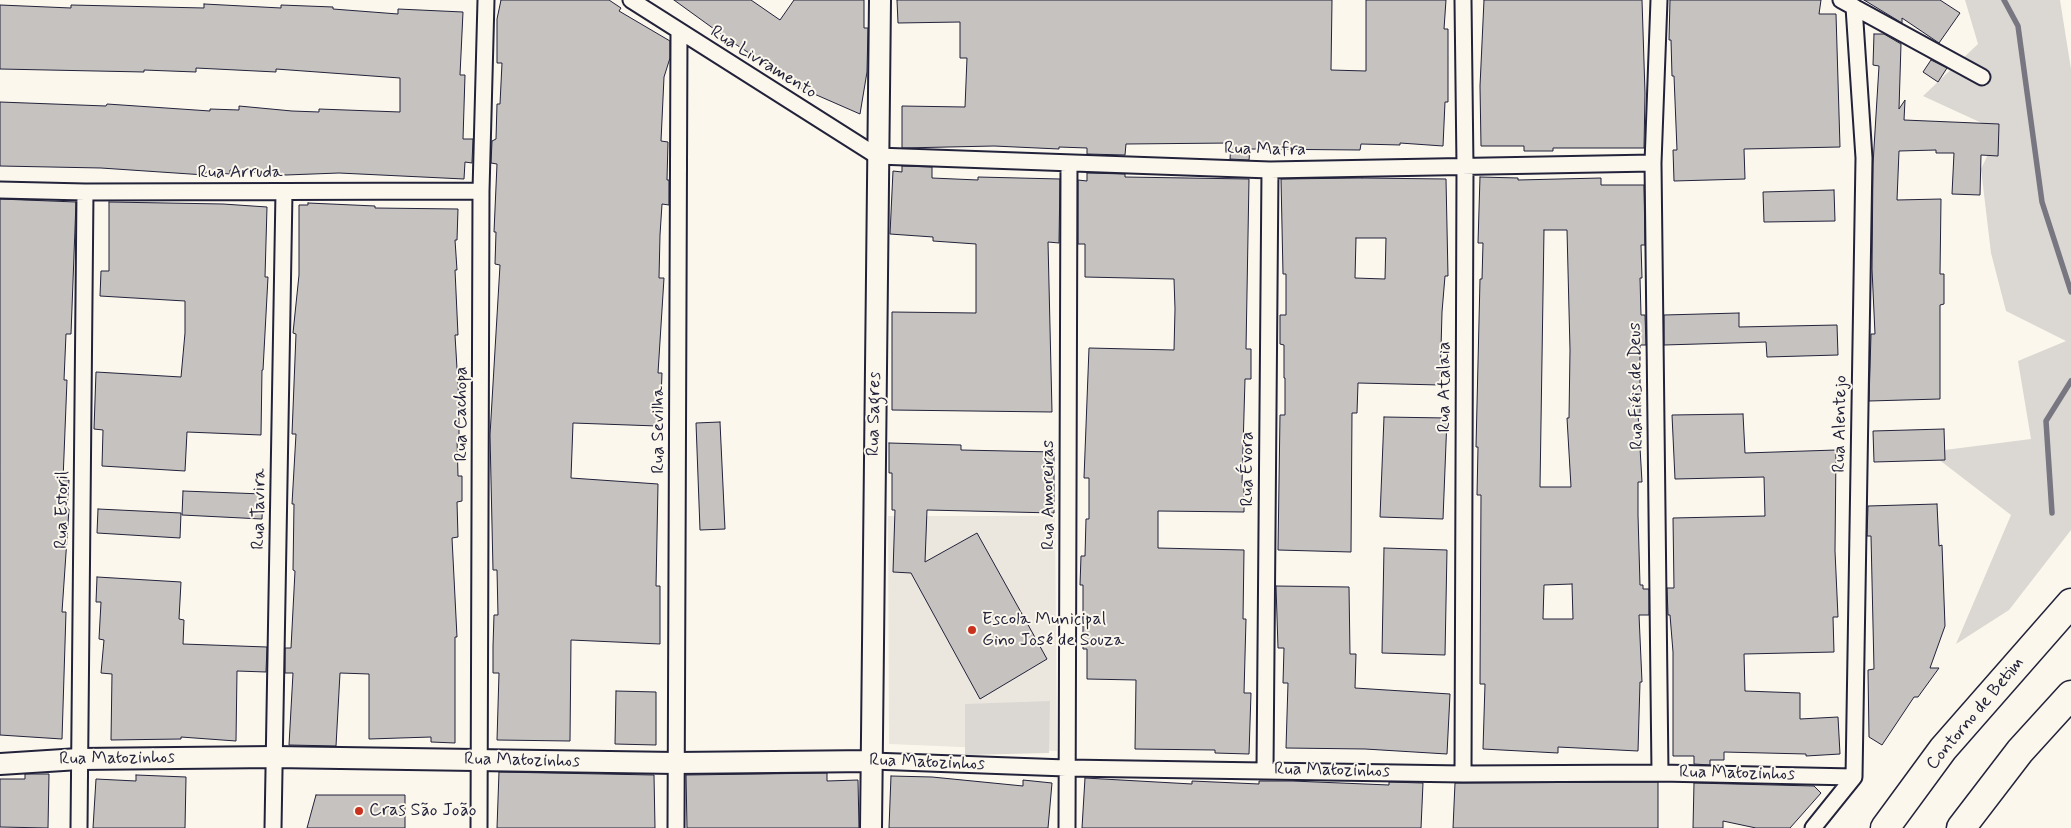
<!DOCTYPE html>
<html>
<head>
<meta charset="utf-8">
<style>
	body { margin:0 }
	canvas { display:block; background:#fbf7ec }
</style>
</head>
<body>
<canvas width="2071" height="828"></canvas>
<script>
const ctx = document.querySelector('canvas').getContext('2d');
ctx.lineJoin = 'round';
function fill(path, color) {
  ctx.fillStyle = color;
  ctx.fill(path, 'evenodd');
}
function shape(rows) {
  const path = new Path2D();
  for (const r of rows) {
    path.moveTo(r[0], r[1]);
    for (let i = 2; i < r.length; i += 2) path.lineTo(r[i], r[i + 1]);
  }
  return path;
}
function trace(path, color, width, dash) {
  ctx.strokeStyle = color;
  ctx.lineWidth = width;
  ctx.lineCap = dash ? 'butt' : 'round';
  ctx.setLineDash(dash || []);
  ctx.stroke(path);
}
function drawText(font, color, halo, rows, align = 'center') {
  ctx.font = font + ' Mynerve,sans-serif';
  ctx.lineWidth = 4;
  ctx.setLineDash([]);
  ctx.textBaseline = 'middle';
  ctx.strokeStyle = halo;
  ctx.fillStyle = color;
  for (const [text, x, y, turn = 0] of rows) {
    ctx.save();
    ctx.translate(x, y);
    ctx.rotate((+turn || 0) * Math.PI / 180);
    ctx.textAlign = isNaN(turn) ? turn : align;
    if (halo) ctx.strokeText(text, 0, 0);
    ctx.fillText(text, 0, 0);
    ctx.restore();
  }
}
fill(shape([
	[888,516,1055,516,1057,751,889,744]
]), '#ebe7df');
fill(shape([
	[1965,0,2060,0,2071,69,2071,530,2009,610,1956,644,2011,515,1929,452,2031,439,2018,361,2066,341,2006,311,1991,253,1981,169,1999,131,1923,96,1978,44],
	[1050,701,1049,753,965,755,965,704]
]), '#dbd8d3');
trace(shape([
	[2004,0,2018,26,2042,202,2071,292],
	[2052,513,2046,421,2071,381]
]), '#787681', 5.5);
const building = shape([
	[501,0,609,0,621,8,619,11,670,41,670,58,664,77,661,141,668,142,667,180,669,180,669,205,662,204,660,235,659,278,664,278,658,373,662,373,661,398,658,398,657,426,573,423,571,478,658,484,656,586,660,586,660,644,571,640,570,741,497,740,499,673,493,673,493,646,494,615,498,615,497,570,493,570,490,435,500,265,495,264,496,232,494,232,497,164,491,163,492,141,496,139,497,104,500,104,502,63,497,63,497,19,501,0],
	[674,0,751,0,780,20,794,0,864,0,864,28,868,28,867,72,860,114,796,86,779,75,780,73,732,42,674,0],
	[897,0,1332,0,1331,70,1366,71,1366,0,1446,0,1444,29,1448,29,1448,102,1445,102,1443,146,1400,143,1400,145,1361,144,1360,150,1250,149,1249,160,1230,159,1231,143,1126,144,1125,155,1087,154,1087,148,1059,147,1059,149,994,146,902,148,902,106,965,107,967,58,960,58,960,22,898,23,897,0],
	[1484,0,1642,0,1645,93,1644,148,1553,148,1553,151,1524,151,1524,146,1481,146,1480,86,1484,0],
	[1670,0,1821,0,1819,14,1836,14,1840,147,1744,149,1745,179,1674,181,1673,150,1677,150,1674,76,1672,76,1671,40,1669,40,1670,0],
	[1864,0,1940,0,1960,13,1939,43,1902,18,1902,23,1864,0],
	[204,4,281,8,281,5,333,7,333,9,398,14,398,9,463,12,460,75,465,75,463,139,473,139,472,163,465,162,464,179,339,173,286,175,230,170,230,174,205,172,205,175,101,168,0,166,0,102,106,106,107,104,210,111,210,109,239,110,239,106,292,111,319,112,319,109,400,112,400,78,276,69,276,72,196,68,196,72,144,70,144,72,0,69,0,5,71,8,71,5,204,8,204,4],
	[1874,34,1884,34,1901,44,1899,109,1905,100,1904,120,1999,124,1998,156,1981,155,1980,195,1952,194,1954,153,1936,153,1936,150,1899,151,1897,200,1941,199,1940,274,1944,274,1944,304,1940,305,1940,399,1869,401,1871,334,1875,334,1872,269,1873,164,1879,66,1873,65,1874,34],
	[1931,60,1947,68,1938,82,1923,72,1931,60],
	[902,166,932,167,932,178,978,180,978,177,1060,179,1059,243,1048,242,1052,412,892,410,892,312,976,313,976,244,933,241,933,237,890,234,893,171,902,172,902,166],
	[1087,173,1125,174,1125,177,1249,179,1246,349,1251,349,1251,379,1245,379,1242,483,1244,483,1244,512,1158,511,1158,548,1244,550,1243,619,1246,619,1244,693,1251,693,1249,754,1215,753,1215,750,1135,749,1136,680,1087,679,1087,649,1083,649,1083,585,1080,585,1081,556,1085,556,1086,519,1089,519,1089,478,1084,478,1089,348,1174,350,1175,309,1174,279,1085,277,1085,244,1078,244,1078,180,1087,181,1087,173],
	[1480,177,1518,178,1518,180,1601,178,1601,185,1644,185,1645,245,1641,245,1642,278,1640,278,1641,315,1645,315,1646,345,1640,345,1640,413,1638,413,1642,482,1638,482,1638,515,1640,585,1643,585,1643,589,1649,589,1649,615,1639,615,1642,682,1640,682,1638,751,1558,747,1558,753,1483,749,1485,684,1480,684,1481,495,1477,495,1478,447,1476,447,1480,279,1482,279,1483,243,1478,243,1480,177],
	[1544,230,1567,230,1570,350,1569,418,1567,418,1571,487,1540,487,1544,230],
	[1572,584,1573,619,1543,619,1544,585,1572,584],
	[1362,178,1446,179,1448,276,1445,276,1442,312,1440,385,1358,383,1357,413,1352,413,1351,552,1278,550,1280,415,1285,415,1285,378,1284,378,1284,345,1280,344,1280,315,1286,315,1286,274,1283,274,1281,179,1362,178],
	[1356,238,1386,238,1385,279,1355,278,1356,238],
	[1834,190,1835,221,1764,222,1763,192,1834,190],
	[0,199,76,202,71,334,66,334,64,380,67,380,63,480,69,480,67,509,69,509,62,612,66,612,62,739,0,735,0,199],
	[109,202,223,204,267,207,265,277,268,277,263,370,262,370,261,435,187,432,185,471,102,466,103,430,94,429,96,372,181,377,185,333,185,301,100,296,101,271,109,271,109,202],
	[308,203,375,206,375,208,458,209,457,240,455,240,457,270,455,270,458,335,455,335,459,402,459,438,457,438,458,476,462,476,462,501,457,502,458,537,452,538,457,637,455,637,455,743,431,742,431,737,369,739,369,674,340,673,336,746,289,745,293,673,285,673,285,648,291,648,295,571,293,570,294,504,292,504,296,434,292,434,296,334,293,333,299,275,299,205,308,205,308,203],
	[1739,313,1739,327,1837,325,1838,355,1767,357,1766,342,1664,345,1664,315,1739,313],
	[1743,414,1745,453,1836,450,1835,551,1838,617,1833,617,1834,652,1744,654,1745,691,1800,693,1800,719,1838,717,1840,754,1806,756,1806,754,1724,752,1724,760,1710,760,1710,765,1694,764,1694,756,1673,756,1673,652,1670,615,1668,615,1667,588,1674,588,1673,518,1765,516,1764,477,1675,479,1672,415,1743,414],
	[1384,417,1447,418,1443,519,1380,517,1384,417],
	[720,422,725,529,700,530,696,423,720,422],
	[1944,429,1945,460,1874,462,1873,431,1944,429],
	[889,443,961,445,961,450,1054,452,1054,513,927,510,925,562,977,533,1047,659,980,699,911,573,893,572,895,510,892,510,892,473,889,473,889,443],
	[183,491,263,494,262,519,182,515,183,491],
	[1937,504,1939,546,1942,545,1945,626,1930,668,1939,668,1918,697,1914,697,1882,745,1869,737,1868,670,1874,669,1871,536,1867,536,1868,506,1937,504],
	[98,509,181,513,180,538,97,533,98,509],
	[1384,548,1447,550,1445,655,1382,653,1384,548],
	[97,577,181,582,179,619,184,620,183,644,267,647,266,672,237,671,236,741,181,737,181,739,111,740,112,674,101,673,104,640,99,639,101,602,96,602,97,577],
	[1276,586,1349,587,1350,654,1356,654,1355,688,1450,694,1447,754,1365,749,1286,748,1288,683,1283,683,1284,648,1278,648,1276,586],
	[616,691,656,692,656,745,615,744,616,691],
	[499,772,654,775,655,828,497,828,499,772],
	[827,773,827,781,858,780,859,828,687,828,686,775,827,773],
	[25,774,49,774,48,828,0,827,0,779,25,779,25,774],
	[136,775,186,777,185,828,93,828,96,779,136,781,136,775],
	[891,776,932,777,1023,786,1023,780,1052,783,1048,828,889,828,891,776],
	[1085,778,1192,784,1192,781,1259,784,1259,781,1292,781,1389,785,1389,782,1423,783,1421,828,1082,828,1085,778],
	[1658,782,1658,828,1453,828,1455,783,1658,782],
	[1694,783,1814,786,1821,793,1790,828,1756,828,1723,821,1723,828,1693,828,1694,783],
	[316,795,405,795,405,828,307,828,316,795]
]);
fill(building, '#c6c2c0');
trace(building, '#22223b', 1);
const minor = shape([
	[631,0,877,156,1270,170,1653,163],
	[1463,0,1465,166,1463,774],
	[1659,0,1653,163,1660,773],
	[1841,0,1982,77],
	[0,190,85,192,481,191],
	[872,761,1066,768,1463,774,1660,773,1854,777],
	[1265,769,1270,170],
	[79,828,85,192],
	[273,828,284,192],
	[479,828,481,191,486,0],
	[676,828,679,33],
	[1067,828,1069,163],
	[1813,828,1854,777,1864,158,1854,7]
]);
const tertiary = shape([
	[0,764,79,759,274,757,676,763,872,761],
	[871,828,880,0]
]);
const motorway = shape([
	[1885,828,1943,749,2071,603],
	[1961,828,2020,751,2071,695]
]);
trace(minor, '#22223b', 19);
trace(tertiary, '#22223b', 24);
trace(motorway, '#22223b', 31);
trace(minor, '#fbf7ec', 15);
trace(tertiary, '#fbf7ec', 20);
trace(motorway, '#fbf7ec', 28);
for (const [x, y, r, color] of [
	[972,630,5,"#c8321e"],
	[359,811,5,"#c8321e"]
]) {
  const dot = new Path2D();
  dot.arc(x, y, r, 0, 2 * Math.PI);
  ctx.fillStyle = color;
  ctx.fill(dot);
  trace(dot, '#fbf7ec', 2);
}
drawText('18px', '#22223b', '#fbf7ec', [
	["Rua Livramento",763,63,32],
	["Rua Mafra",1265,150,1],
	["Rua Arruda",240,173],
	["Rua Fiéis de Deus",1637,386,-91],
	["Rua Atalaia",1445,387,-90],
	["Rua Cachopa",462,414,-90],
	["Rua Sagres",875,414,-89],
	["Rua Alentejo",1841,424,-89],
	["Rua Sevilha",659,430,-90],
	["Rua Évora",1248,469,-90],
	["Rua Amoreiras",1049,495,-90],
	["Rua Tavira",260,509,-89],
	["Rua Estoril",63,510,-89],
	["Contorno de Betim",1976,714,-50],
	["Rua Matozinhos",117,759,-1],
	["Rua Matozinhos",522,761,1],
	["Rua Matozinhos",927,763,2],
	["Rua Matozinhos",1332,771,1],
	["Rua Matozinhos",1737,774,1]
]);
drawText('18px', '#22223b', '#fbf7ec', [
	["Escola Municipal",982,620],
	["Gino José de Souza",982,641],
	["Cras São João",369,811]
], 'left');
</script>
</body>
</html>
